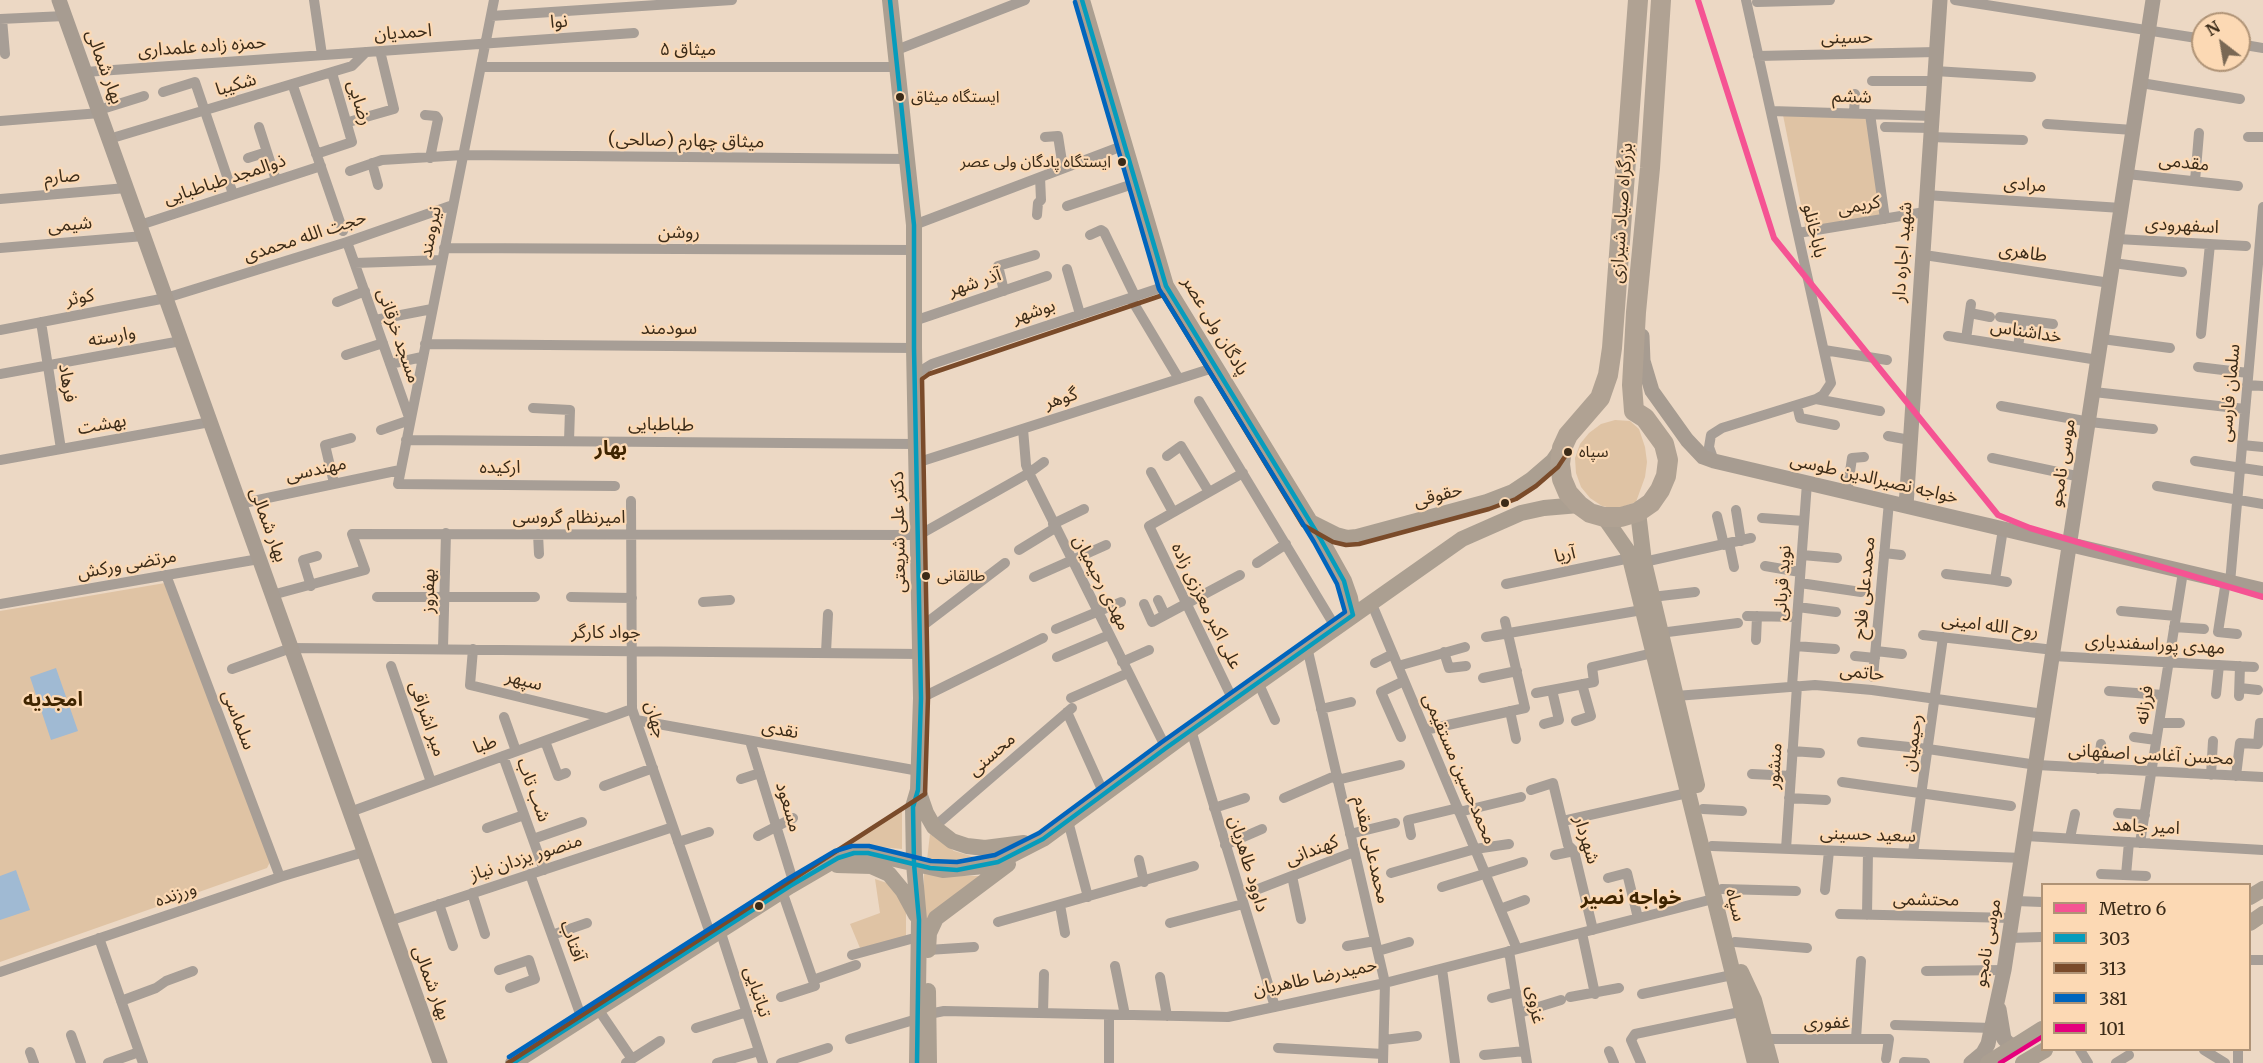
<!DOCTYPE html>
<html>
<head>
<meta charset="utf-8">
<style>
	body { margin:0 }
	#map { position:relative; width:2263px; height:1063px; overflow:hidden; background:#ecd8c4; font-family:Merriweather,serif }
	canvas { display:block }
	.legend { position:absolute; left:2041px; top:883px; width:210px; height:168px; box-sizing:border-box; background:#fcd9b4; border:2px solid #af9376; margin:0; padding:8px 10px; list-style:none; font-size:18px; color:#3b2b18 }
	.legend li { display:flex; align-items:center; gap:12px; height:30px }
	.legend b { width:30px; border:2px solid #af9376 }
	.north { position:absolute; left:2191px; top:12px; width:60px; height:60px; box-sizing:border-box; background:#fcd9b4; border:2px solid #af9376; border-radius:50%; rotate:329deg; font-size:16px; font-weight:700; line-height:24px; text-align:center; color:#3b2b18 }
	.north::after { content:''; display:block; margin:auto; width:21px; height:27px; background:#796854; clip-path:polygon(50% 0,100% 100%,50% 72%,0 100%) }
</style>
</head>
<body>
<div id="map">
<canvas width="2263" height="1063"></canvas>
<ul class="legend">
<li><b style="height:8px;background:#f55393"></b>Metro 6</li>
<li><b style="height:8px;background:#069cbc"></b>303</li>
<li><b style="height:8px;background:#7a4b2a"></b>313</li>
<li><b style="height:8px;background:#0065bd"></b>381</li>
<li><b style="height:8px;background:#e5007d"></b>101</li>
</ul>
<div class="north">N</div>
</div>
<script>
const ctx = document.querySelector('canvas').getContext('2d');
ctx.lineJoin = 'round';
function fill(path, color) {
  ctx.fillStyle = color;
  ctx.fill(path, 'evenodd');
}
function shape(rows) {
  const path = new Path2D();
  for (const r of rows) {
    path.moveTo(r[0], r[1]);
    for (let i = 2; i < r.length; i += 2) path.lineTo(r[i], r[i + 1]);
  }
  return path;
}
function trace(path, color, width, dash) {
  ctx.strokeStyle = color;
  ctx.lineWidth = width;
  ctx.lineCap = dash ? 'butt' : 'round';
  ctx.setLineDash(dash || []);
  ctx.stroke(path);
}
function drawText(font, color, halo, rows, align = 'center') {
  ctx.font = font + ' Merriweather,"Noto Sans Arabic",serif';
  ctx.lineWidth = 4.5;
  ctx.setLineDash([]);
  ctx.textBaseline = 'middle';
  ctx.strokeStyle = halo;
  ctx.fillStyle = color;
  for (const [text, x, y, turn = 0] of rows) {
    ctx.save();
    ctx.translate(x, y);
    ctx.rotate((+turn || 0) * Math.PI / 180);
    ctx.textAlign = isNaN(turn) ? turn : align;
    if (halo) ctx.strokeText(text, 0, 0);
    ctx.fillText(text, 0, 0);
    ctx.restore();
  }
}
fill(shape([
	[1783,115,1867,118,1880,217,1806,230],
	[1615,420,1630,421,1639,429,1645,447,1647,462,1645,477,1636,502,1616,509,1602,506,1590,498,1581,487,1576,473,1575,458,1580,444,1589,433,1601,424],
	[165,583,270,862,267,868,0,962,0,611],
	[902,807,902,849,858,845,835,849],
	[930,834,954,851,985,860,943,862,927,860],
	[924,874,961,876,984,876,924,923],
	[875,879,890,884,906,909,906,937,860,948,850,924,880,913]
]), '#dfc3a4');
fill(shape([
	[56,668,78,731,51,740,30,677],
	[16,870,30,910,0,920,0,876]
]), '#a0bad3');
trace(shape([
	[314,0,322,55],
	[494,0,398,484,615,486],
	[1955,0,2203,39],
	[1757,2,1830,0],
	[491,16,732,0],
	[0,19,65,16],
	[2,19,5,54],
	[2239,44,2263,48],
	[894,51,1025,0],
	[1758,56,1936,52],
	[481,67,896,67],
	[1935,71,2031,77],
	[85,72,634,33],
	[1872,81,1934,81],
	[2141,83,2240,99],
	[293,86,343,231],
	[163,92,195,82,233,194],
	[99,110,144,96],
	[1771,111,1932,116],
	[1854,113,1855,94],
	[1870,114,1885,219],
	[425,115,436,116,438,119,430,158],
	[0,121,100,113],
	[352,121,394,109,380,51],
	[2047,124,2133,130],
	[259,127,276,180],
	[1885,127,1931,128],
	[1045,137,1058,136,1063,168],
	[1930,137,2023,140],
	[2248,137,2263,137],
	[109,139,352,66,366,52],
	[316,154,352,142,332,73],
	[248,158,267,152],
	[372,163,378,185],
	[350,171,382,160,463,155,908,159],
	[2127,174,2238,186],
	[2195,181,2199,133],
	[1926,195,2121,208],
	[0,199,126,188],
	[1067,206,1136,183],
	[1037,215,1038,203,1041,200,1040,177],
	[140,225,321,166],
	[914,225,1125,145],
	[1798,233,1925,212],
	[1090,235,1101,230,1104,232,1135,296],
	[2117,239,2246,246],
	[347,242,410,420,381,430],
	[0,248,144,236],
	[444,248,914,250],
	[1931,256,2110,283],
	[355,263,442,260],
	[2113,263,2182,272],
	[1067,269,1080,314],
	[1004,291,998,266,1035,255],
	[337,302,365,291],
	[1133,302,1179,379],
	[1970,313,1990,317],
	[2000,317,2053,324],
	[375,320,432,309],
	[914,321,1047,276],
	[41,322,61,449],
	[0,330,166,298,347,242,453,205],
	[2201,334,2210,244],
	[1948,336,2098,360],
	[1966,339,1971,304],
	[2102,339,2170,348],
	[425,344,914,348],
	[2018,347,2022,320],
	[1824,350,1887,360],
	[346,355,383,343],
	[390,364,422,357],
	[2198,367,2248,373],
	[0,374,181,341],
	[914,375,932,364,1166,286],
	[2247,385,2263,386],
	[2094,392,2245,409],
	[1816,399,1880,411],
	[1199,401,1336,628],
	[1797,405,1800,418,1835,425],
	[2001,406,2090,422,2153,429],
	[533,408,570,410,569,441],
	[1023,429,1026,465,1029,473,1166,748],
	[1888,436,1910,440],
	[406,440,916,444],
	[2242,445,2263,447],
	[1167,456,1181,446,1209,492],
	[1992,458,2081,477],
	[0,460,210,422],
	[1714,461,1709,447,1711,435,1722,428,1816,399,1823,395,1831,383,1746,0],
	[2195,461,2263,471],
	[916,463,1216,367],
	[1151,472,1173,512],
	[334,483,325,445,351,438],
	[2157,486,2263,504],
	[1847,493,1852,458,1864,457],
	[631,501,632,709,711,936],
	[239,504,400,470],
	[1736,510,1741,541],
	[1717,516,1724,545],
	[1762,518,1804,521],
	[1053,524,1084,509],
	[2003,529,1995,580,2007,582],
	[538,534,539,554],
	[1729,543,1734,567],
	[1019,550,1055,528],
	[1884,553,1901,555],
	[1802,555,1837,558],
	[1644,562,1751,538],
	[1257,563,1286,544],
	[1765,566,1800,572],
	[1946,574,1995,580],
	[166,575,280,877],
	[1034,577,1106,545],
	[1800,583,1861,592],
	[2230,583,2263,207],
	[1506,584,1630,558],
	[311,586,303,560,317,556],
	[2225,587,2218,632,2237,634],
	[272,595,365,570,352,534,919,535,1029,473,1044,462],
	[377,597,535,597],
	[571,597,632,598],
	[1652,597,1695,592],
	[1158,600,1165,615],
	[703,602,730,600],
	[1371,602,1517,949],
	[0,604,259,559],
	[1144,604,1152,622,1240,575],
	[1798,607,1836,612],
	[2121,611,2176,616],
	[1747,616,1797,617],
	[921,627,1005,563],
	[2174,627,2204,629],
	[1056,629,1121,602],
	[1660,633,1738,623],
	[1923,635,2054,650],
	[1486,637,1642,610],
	[1756,640,1757,616],
	[1795,646,1835,649],
	[1307,647,1385,983,1383,1063],
	[443,648,446,533],
	[473,649,470,685,606,718],
	[1876,651,1902,654],
	[826,652,828,614],
	[1444,652,1449,668,1466,666],
	[1855,656,1875,658],
	[2053,656,2254,667],
	[1057,657,1109,635],
	[1122,662,1149,650],
	[1375,663,1393,654],
	[391,666,431,782],
	[1398,666,1465,647],
	[232,669,291,648,921,654],
	[1873,677,1889,502],
	[1483,678,1517,671],
	[1258,682,1275,720],
	[1792,686,1807,483],
	[2240,688,2258,690],
	[2109,691,2163,695],
	[1536,693,1594,682,1592,667,1653,653],
	[2216,694,2219,665],
	[1676,696,1815,685,1872,690,2044,714],
	[2239,696,2240,666],
	[921,698,1043,638],
	[1071,698,1128,673],
	[1233,700,1149,526,1243,473],
	[1321,709,1351,702],
	[1510,711,1516,739],
	[1067,712,1104,794],
	[504,717,516,751],
	[636,720,919,771],
	[1576,721,1591,716,1582,684],
	[2159,723,2180,723],
	[1544,724,1559,720,1552,690],
	[1191,730,1275,1007],
	[1425,730,1525,708,1505,621],
	[1401,737,1381,692,1404,681],
	[2134,737,2156,740],
	[545,741,558,776,566,773],
	[750,741,794,884],
	[1862,742,1928,749,2037,765,2263,777],
	[1792,751,1820,753],
	[503,756,544,870],
	[2098,769,2101,744],
	[1752,774,1791,776],
	[2211,775,2213,741],
	[2236,776,2240,743,2258,744,2260,723,2263,723],
	[741,779,760,773],
	[1337,780,1400,765],
	[1842,782,2011,806],
	[604,786,653,768],
	[1531,790,1553,783,1568,845,1574,851,1593,930],
	[1284,798,1337,775],
	[1789,798,1826,800],
	[1214,808,1245,798],
	[1703,809,1742,811],
	[350,812,632,709],
	[1459,812,1521,797],
	[2118,813,2145,815],
	[1068,821,1088,897],
	[1563,821,1687,793],
	[934,827,1072,708],
	[487,828,524,815],
	[1350,834,1395,823],
	[1411,835,1408,820,1458,808],
	[758,836,793,818],
	[2026,836,2263,850],
	[2070,838,2075,814],
	[533,839,582,822],
	[678,842,709,832],
	[2140,843,2183,572],
	[1225,845,1262,829],
	[1712,846,2023,858],
	[1786,849,1797,686],
	[1913,853,1943,637],
	[1555,855,1574,851],
	[1139,860,1144,882],
	[1391,873,1475,849,1509,844],
	[530,874,582,1019],
	[2101,874,2146,876],
	[2126,875,2129,842],
	[1292,876,1301,919],
	[1608,878,1627,873,1638,918],
	[1442,887,1523,862],
	[1722,889,1796,891],
	[1825,890,1829,851],
	[472,893,485,934],
	[1248,893,1354,852],
	[2016,901,2042,902],
	[439,904,453,946],
	[1060,905,1065,933],
	[1500,909,1525,900],
	[1840,914,2012,918],
	[1867,915,1868,852],
	[389,921,673,827],
	[998,922,1194,866],
	[1170,923,1243,904],
	[720,930,763,1063],
	[1582,933,1595,994],
	[552,935,587,923],
	[99,938,143,1063],
	[2009,938,2042,937],
	[1735,942,1807,948],
	[1347,946,1375,941],
	[928,950,974,947],
	[1378,951,1409,942],
	[1509,951,1527,1063],
	[852,955,918,937],
	[2250,960,2263,960],
	[1115,966,1125,1015],
	[1442,969,1455,1063],
	[499,970,529,960,535,979,510,988],
	[1926,971,2004,970],
	[0,972,280,877,364,852],
	[1160,977,1167,1016],
	[813,980,856,965],
	[1642,994,1732,975],
	[781,997,815,986,782,891],
	[1570,997,1619,988],
	[1492,998,1516,992],
	[121,1001,156,988,166,981,193,971],
	[598,1009,632,1059,626,1063],
	[1043,1013,1044,974],
	[1519,1013,1561,1000],
	[929,1014,944,1011,1228,1017,1385,983,1713,899],
	[1895,1025,1992,1028],
	[696,1028,747,1012],
	[71,1035,81,1063],
	[850,1039,917,1019],
	[1765,1039,1889,1039,1886,1059],
	[1856,1039,1861,961],
	[1384,1040,1417,1036],
	[1278,1048,1383,1054],
	[2080,1050,2088,1063],
	[2204,1050,2225,1063],
	[2238,1050,2238,1063],
	[1609,1051,1614,1063],
	[30,1052,34,1063],
	[1484,1055,1525,1051],
	[632,1059,660,1041],
	[1904,1062,1925,1063],
	[108,1063,139,1052],
	[717,1063,759,1051],
	[781,1063,828,1048],
	[1109,1063,1109,1015],
	[1641,1063,1631,1040,1635,1034,1735,1013],
	[2116,1063,2129,1055]
]), '#a79e96', 10);
trace(shape([
	[59,0,440,1063],
	[1642,336,1643,361,1652,391,1687,440,1703,457,1714,461,2263,590],
	[1906,506,1940,0],
	[1999,1009,2004,1039,2010,1045,2017,1045],
	[1971,1063,1983,1053,1988,1044,2004,970,2153,0]
]), '#a79c91', 15);
trace(shape([
	[890,0,914,225,914,348,921,698,918,790,913,807,914,864,919,920,917,1063],
	[1082,0,1166,286,1320,538,1344,581,1350,598,1353,615],
	[1638,512,1644,562,1697,785],
	[1604,517,1627,550,1630,558,1755,1063],
	[1310,522,1336,535,1347,538,1357,537,1487,502,1513,492,1531,480,1553,461,1562,448],
	[918,790,926,813,934,827,952,841,967,846,985,848,1024,843],
	[837,865,871,866,889,874,903,891,916,915],
	[2250,897,2263,889],
	[2250,923,2263,914],
	[928,950,929,933,936,918,1008,864],
	[1741,972,1754,1000,1771,1063],
	[928,991,929,1063],
	[513,1063,790,886,838,858,854,853,868,853,943,870,984,866,1004,859,1043,839,1191,730,1462,539,1521,513,1544,508,1579,505],
	[1988,1063,2042,1029],
	[2023,1063,2045,1050]
]), '#ab9f91', 16);
trace(shape([
	[1638,0,1612,348,1608,375,1600,398,1568,435,1562,448,1560,464,1562,479,1568,493,1579,505,1590,513,1604,517,1621,517,1638,512,1651,503,1660,490,1666,476,1668,460,1664,444,1645,418,1634,411,1632,385,1636,312,1650,168,1661,0]
]), '#b0a293', 20);
trace(shape([
	[890,0,914,225,914,348,921,698,918,790,913,807,914,864,919,920,917,1063],
	[513,1063,790,886,838,858,854,853,868,853,930,868,957,870,998,862,1043,839,1166,748,1353,615,1344,581,1320,538,1166,286,1082,0]
]), '#069cbc', 4.5);
trace(shape([
	[508,1063,925,794,928,698,922,379,929,374,1163,295,1303,525,1333,542,1346,545,1359,544,1489,509,1516,499,1536,486,1558,467,1568,452]
]), '#7a4b2a', 4.5);
trace(shape([
	[509,1057,786,880,835,851,852,846,869,846,931,861,957,862,995,855,1039,833,1162,742,1345,612,1337,584,1314,542,1159,289,1075,2]
]), '#0065bd', 4.5);
trace(shape([
	[2000,1063,2042,1037]
]), '#e5007d', 4.5);
trace(shape([
	[1698,0,1774,238,1998,515,2030,528,2263,597]
]), '#f55393', 6);
for (const [x, y, r, color] of [
	[900,97,5,"#3b2b18"],
	[1122,162,5,"#3b2b18"],
	[1568,452,5,"#3b2b18"],
	[1505,503,5,"#3b2b18"],
	[926,576,5,"#3b2b18"],
	[759,906,5,"#3b2b18"]
]) {
  const dot = new Path2D();
  dot.arc(x, y, r, 0, 2 * Math.PI);
  ctx.fillStyle = color;
  ctx.fill(dot);
  trace(dot, '#fcd9b4', 2);
}
drawText('16px', '#3b2b18', '#fcd9b4', [
	["ایستگاه میثاق",911,97],
	["ایستگاه پادگان ولی عصر",1111,162,"right"],
	["سپاه",1579,452],
	["طالقانی",937,576]
], 'left');
drawText('18px', '#3b2b18', '#fcd9b4', [
	["نوا",559,22,-4],
	["احمدیان",403,33,-4],
	["حسینی",1847,38,-1],
	["حمزه زاده علمداری",202,47,-4],
	["میثاق ۵",688,50],
	["بهار شمالی",104,67,70],
	["شکیبا",236,85,-16],
	["ششم",1852,97,2],
	["رضایی",359,103,73],
	["میثاق چهارم (صالحی)",686,141,1],
	["مقدمی",2184,163,6],
	["صارم",62,177,-5],
	["ذوالمجد طباطبایی",225,180,-18],
	["مرادی",2025,185,4],
	["کریمی",1859,206,-10],
	["بزرگراه صیاد شیرازی",1622,213,-86],
	["شیمی",70,225,-5],
	["اسفهرودی",2182,226,3],
	["باباخانلو",1814,231,77],
	["نیرومند",431,232,-79],
	["روشن",679,233],
	["حجت الله محمدی",305,237,-18],
	["شهید اجاره دار",1903,252,-86],
	["طاهری",2023,253,8],
	["آذر شهر",975,283,-18],
	["کوثر",80,298,-11],
	["بوشهر",1034,312,-18],
	["پادگان ولی عصر",1215,326,59],
	["سودمند",669,329],
	["خداشناس",2026,332,9],
	["مسجد خرقانی",398,336,71],
	["وارسته",112,337,-10],
	["فرهاد",67,383,81],
	["سلمان فارسی",2230,393,-85],
	["گوهر",1061,399,-18],
	["بهشت",102,425,-10],
	["طباطبایی",661,425,1],
	["موسی نامجو",2063,463,-81],
	["ارکیده",500,468],
	["مهندسی",316,470,-12],
	["خواجه نصیرالدین طوسی",1874,479,13],
	["حقوقی",1438,496,-15],
	["امیرنظام گروسی",569,518],
	["بهار شمالی",268,525,70],
	["دکتر علی شریعتی",899,532,-91],
	["آریا",1565,555,-12],
	["مرتضی ورکش",127,565,-10],
	["مهدی رحیمیان",1101,583,63],
	["نوید قربانی",1783,583,-86],
	["محمدعلی فلاح",1865,588,-85],
	["بهفروز",429,591,-89],
	["علی اکبر معززی زاده",1206,606,64],
	["روح الله امینی",1990,626,7],
	["جواد کارگر",606,633],
	["مهدی پوراسفندیاری",2155,645,3],
	["حاتمی",1862,673,6],
	["سپهر",524,681,14],
	["فرزانه",2145,705,-81],
	["میر اشراقی",427,719,71],
	["سلماسی",238,720,69],
	["جهان",655,720,75],
	["نقدی",780,730,10],
	["رحیمیان",1913,743,-82],
	["طبا",485,745,-20],
	["محسنی",992,755,-41],
	["محسن آغاسی اصفهانی",2151,755,3],
	["منشور",1775,766,-86],
	["محمدحسین مستقیمی",1459,769,67],
	["شب تاب",533,790,70],
	["مسعود",788,807,73],
	["امیر جاهد",2146,827,3],
	["سعید حسینی",1868,835,2],
	["شهردار",1586,840,73],
	["محمدعلی مقدم",1371,850,77],
	["کهندانی",1312,851,-21],
	["منصور یزدان نیاز",526,858,-18],
	["داوود طاهریان",1248,864,73],
	["ورزنده",176,895,-19],
	["محتشمی",1926,900,1],
	["سپاه",1735,905,76],
	["آفتاب",572,941,70],
	["موسی نامجو",1988,943,-80],
	["حمیدرضا طاهریان",1315,978,-12],
	["بهار شمالی",431,983,70],
	["تباتبایی",757,992,72],
	["غزوی",1535,1005,81],
	["غفوری",1827,1023]
]);
drawText('bold 20px', '#3e2400', '#fcd9b4', [
	["بهار",611,449],
	["امجدیه",53,700],
	["خواجه نصیر",1631,898]
]);
</script>
</body>
</html>
